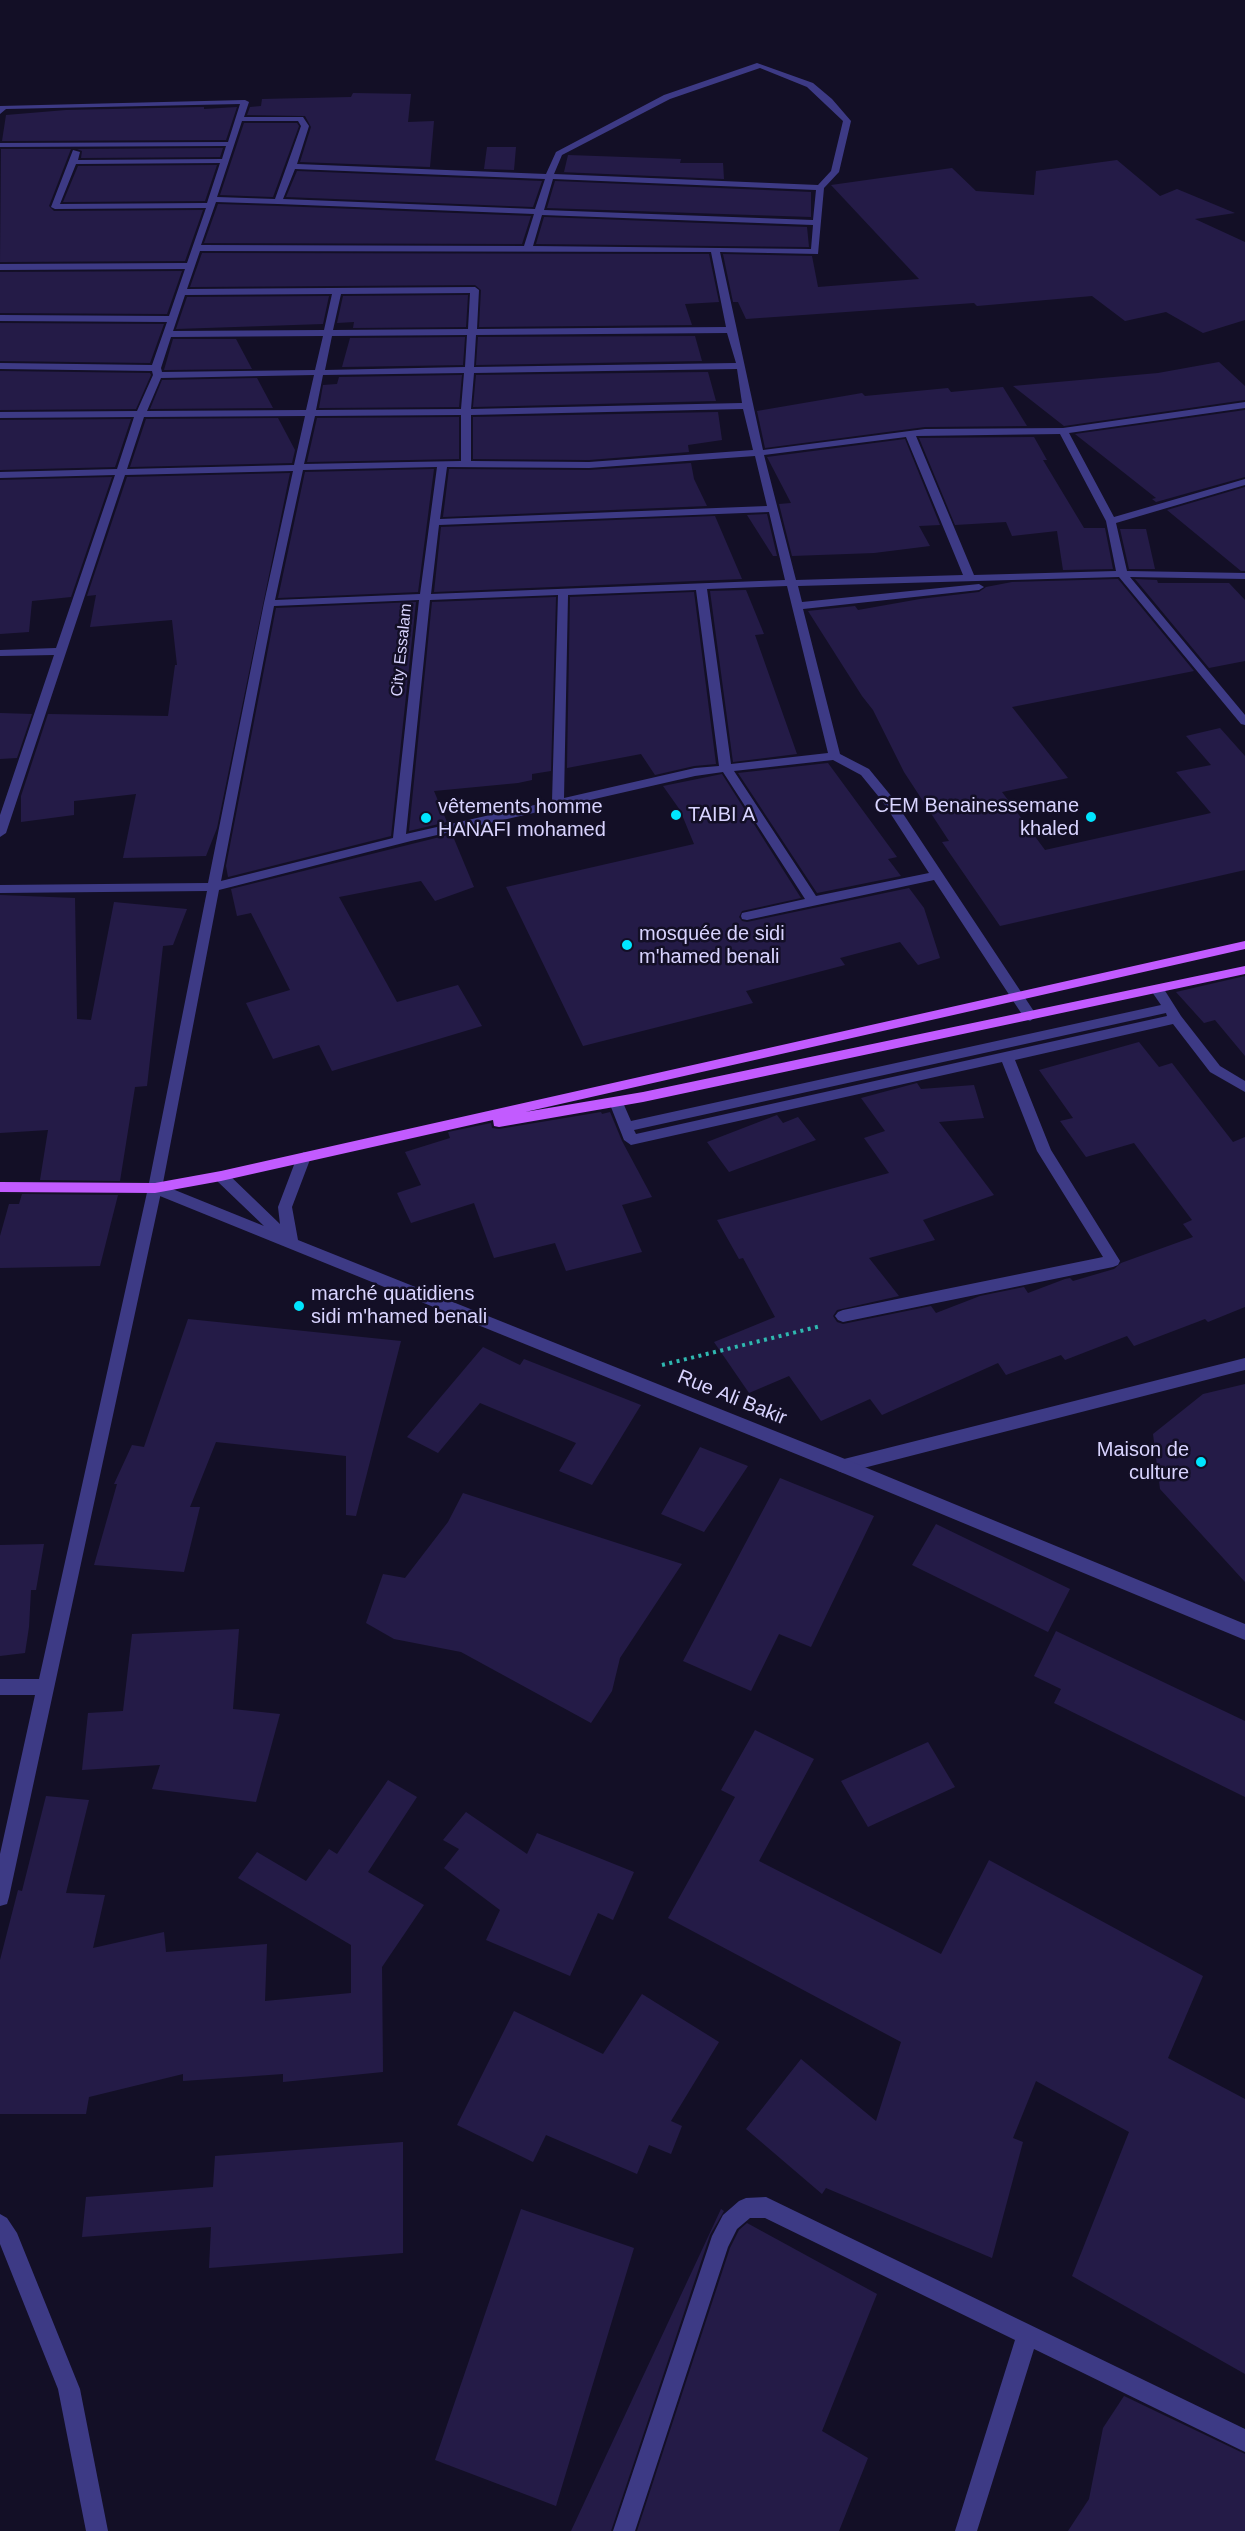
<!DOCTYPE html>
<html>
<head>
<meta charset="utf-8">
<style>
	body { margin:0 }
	canvas { display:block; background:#130f26 }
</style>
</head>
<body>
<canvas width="1245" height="2531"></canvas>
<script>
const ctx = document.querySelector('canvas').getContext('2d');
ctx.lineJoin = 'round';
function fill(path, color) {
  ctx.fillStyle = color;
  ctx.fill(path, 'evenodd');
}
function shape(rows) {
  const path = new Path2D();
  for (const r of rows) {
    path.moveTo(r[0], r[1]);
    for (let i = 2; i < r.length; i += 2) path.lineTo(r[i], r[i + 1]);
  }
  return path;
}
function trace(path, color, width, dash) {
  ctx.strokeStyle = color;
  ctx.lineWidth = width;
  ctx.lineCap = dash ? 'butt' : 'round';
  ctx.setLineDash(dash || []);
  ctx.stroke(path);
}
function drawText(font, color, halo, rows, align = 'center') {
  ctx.font = font + ' Arial,sans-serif';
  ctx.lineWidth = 5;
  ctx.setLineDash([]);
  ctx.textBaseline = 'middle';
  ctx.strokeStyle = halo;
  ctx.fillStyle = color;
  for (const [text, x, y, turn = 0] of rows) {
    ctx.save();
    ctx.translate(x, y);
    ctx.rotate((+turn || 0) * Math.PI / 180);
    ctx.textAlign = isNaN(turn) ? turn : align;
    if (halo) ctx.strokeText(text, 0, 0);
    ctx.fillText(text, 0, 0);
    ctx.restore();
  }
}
fill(shape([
	[353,93,411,94,408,122,434,121,430,167,300,162,311,127,305,116,247,115,250,107,261,106,262,99,351,97],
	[204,107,204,109,237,107,226,140,2,141,6,115,66,110],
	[244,123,297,123,299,126,273,197,220,195],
	[487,147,516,147,514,170,484,169],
	[223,148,220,157,81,158,82,151,77,149],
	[1,149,71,149,49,206,54,211,203,210,185,261,0,262],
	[568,155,681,159,680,163,723,163,724,179,560,172,564,172],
	[1117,160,1160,196,1177,189,1235,213,1195,219,1245,242,1245,320,1203,333,1166,312,1125,321,1092,296,977,306,974,303,746,319,738,302,733,302,723,254,812,256,818,287,919,279,831,185,952,168,976,191,1034,195,1036,171],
	[217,165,205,201,63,202,78,166],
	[297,171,542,181,533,207,286,197],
	[555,181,811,192,811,217,547,208],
	[218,204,278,206,531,216,522,244,204,243],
	[544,217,807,227,809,247,536,244],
	[202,253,709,254,719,302,685,304,692,325,479,327,481,290,475,285,190,287],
	[182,271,167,314,0,313,0,272],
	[468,295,466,327,353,328,354,322,337,323,343,296],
	[329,296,323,324,176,329,187,297],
	[0,323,164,324,150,363,0,361],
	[695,336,702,361,476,365,478,337],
	[465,337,463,365,342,367,350,338],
	[173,339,236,339,252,369,164,370],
	[1219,362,1245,386,1245,400,1064,426,1013,386,1158,373],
	[0,371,150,373,151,375,136,409,0,410],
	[708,372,716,401,473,407,476,375],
	[462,375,459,407,319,408,323,385,337,384,339,377],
	[257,378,273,408,150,409,162,380],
	[1003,387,1027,426,925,427,765,448,757,411,862,393,865,396,948,388,951,392],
	[1245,410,1245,477,1156,502,1152,499,1156,498,1075,434],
	[718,412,722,440,688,445,689,452,589,460,473,459,473,417],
	[459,417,459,459,307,462,317,418],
	[278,418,295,450,292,463,130,467,146,419],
	[131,419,115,467,0,470,0,420],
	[1034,437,1047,460,1043,460,1084,528,1105,528,1113,569,1063,570,1057,531,1012,536,1006,522,955,525,919,438],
	[905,439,940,525,919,526,930,546,874,553,792,556,779,504,791,503,767,457],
	[691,463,694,479,707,506,443,517,449,469,589,470],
	[434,469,418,592,278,598,305,472],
	[290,473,217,828,206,856,123,858,136,794,74,801,74,815,21,822,21,796,48,714,168,716,175,665,177,665,172,620,90,627,96,595,87,596,127,477],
	[112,477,71,597,32,601,29,632,0,634,0,480],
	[1245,487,1245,571,1241,571,1167,510],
	[767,514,777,556,773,556,747,515],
	[715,516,742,579,434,592,441,527],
	[1120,529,1146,529,1155,569,1129,569],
	[1118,579,1194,671,1012,707,1068,778,1002,792,1045,850,1211,813,1176,772,1211,765,1186,736,1220,728,1245,756,1245,870,1000,926,942,842,949,841,904,772,873,710,862,696,808,611,855,606,858,610,920,599,979,592,986,587,1012,582],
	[1135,579,1157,580,1158,583,1229,583,1245,600,1245,661,1209,668],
	[746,590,764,634,755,635,797,754,733,762,710,591],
	[694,592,716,764,694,766,655,775,641,754,567,768,570,597],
	[556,597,551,771,532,774,532,780,518,783,434,791,447,822,409,831,432,602],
	[416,602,391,836,228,877,226,866,276,608],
	[0,713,32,714,17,758,0,759],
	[828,763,897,857,888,859,901,876,817,893,738,773],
	[722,774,801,898,742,911,739,917,742,921,747,922,909,888,924,908,940,958,918,965,900,942,840,958,845,965,746,991,753,1003,583,1046,506,887,694,844,680,810,663,786],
	[452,834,474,887,435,901,421,881,339,897,397,1002,458,985,482,1026,332,1071,319,1045,273,1059,246,1003,290,990,251,913,237,916,231,889],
	[0,895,75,898,77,1019,91,1020,114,902,187,909,173,945,163,946,147,1086,135,1087,120,1181,40,1180,48,1130,0,1133],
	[1245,976,1245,1056,1215,1020,1204,1023,1176,992],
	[1139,1042,1159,1067,1172,1063,1233,1142,1245,1137,1245,1307,1208,1322,1205,1319,1134,1346,1127,1336,1065,1360,1061,1355,1006,1375,998,1363,882,1415,870,1399,821,1421,789,1376,749,1393,714,1342,775,1317,743,1258,739,1259,717,1220,889,1173,864,1138,885,1131,861,1098,917,1083,921,1089,974,1085,984,1118,939,1122,994,1195,923,1220,935,1240,869,1258,899,1296,837,1310,833,1316,837,1322,843,1324,931,1306,936,1313,980,1296,1024,1287,1028,1293,1065,1279,1070,1278,1073,1281,1114,1269,1121,1263,1193,1237,1183,1224,1192,1220,1134,1143,1086,1157,1060,1121,1073,1118,1039,1070],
	[601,1112,602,1114,610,1112,622,1141,652,1197,622,1205,642,1252,566,1271,555,1243,494,1258,474,1203,411,1223,397,1193,421,1185,405,1152,450,1138,448,1132,491,1123,492,1128,499,1129],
	[777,1115,783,1123,798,1117,816,1140,729,1172,707,1142],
	[22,1194,118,1195,100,1266,0,1268,0,1236,9,1204,19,1204],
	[188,1319,401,1341,356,1516,346,1515,346,1456,216,1442,190,1507,200,1507,184,1572,94,1565,117,1484,114,1484,132,1445,144,1447],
	[483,1347,520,1365,524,1359,641,1405,592,1485,559,1471,576,1443,480,1403,438,1453,407,1437],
	[1245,1384,1245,1582,1160,1489,1153,1434,1203,1394],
	[700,1447,748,1466,704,1532,661,1514],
	[780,1478,874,1516,811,1647,779,1634,751,1691,683,1661],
	[463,1493,682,1564,620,1658,612,1691,591,1723,461,1652,394,1639,366,1623,383,1574,405,1578,448,1522],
	[936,1524,1070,1589,1048,1632,912,1565],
	[44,1544,36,1590,31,1590,29,1627,25,1653,0,1656,0,1545],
	[239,1629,233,1709,280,1714,256,1802,152,1789,160,1765,82,1770,88,1713,123,1711,132,1634],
	[1056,1631,1245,1721,1245,1797,1054,1703,1061,1689,1034,1676],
	[755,1730,814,1759,759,1861,941,1954,989,1860,1203,1976,1168,2058,1245,2099,1245,2374,1072,2276,1129,2132,1036,2081,1013,2138,1023,2142,992,2258,826,2188,822,2194,746,2129,801,2059,876,2121,901,2042,668,1918,735,1797,721,1790],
	[928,1742,955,1787,868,1827,841,1781],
	[388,1780,417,1797,368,1872,424,1905,382,1967,383,2072,283,2082,283,2074,183,2081,183,2074,89,2097,86,2114,0,2114,0,1960,18,1890,22,1891,46,1796,89,1800,66,1893,105,1895,93,1948,164,1932,166,1952,267,1944,265,2001,351,1993,351,1945,238,1878,257,1852,306,1881,329,1849,337,1854],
	[466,1812,527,1854,537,1833,634,1872,613,1920,598,1913,570,1976,486,1940,500,1910,444,1868,459,1849,443,1840],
	[642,1994,719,2042,671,2121,682,2126,671,2154,649,2145,637,2174,546,2135,533,2162,457,2125,514,2011,603,2054],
	[403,2142,403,2253,209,2268,211,2227,82,2237,86,2197,213,2187,215,2156],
	[521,2209,634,2248,556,2506,435,2460],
	[721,2209,724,2211,710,2235,611,2531,571,2531],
	[747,2223,877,2294,822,2431,868,2458,839,2531,637,2531,730,2248,739,2230],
	[1124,2396,1245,2454,1245,2531,1068,2531,1089,2499,1103,2428]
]), '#241b47');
trace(shape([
	[662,1365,821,1326]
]), '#2fb8b0', 4, [3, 4.5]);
fill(shape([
	[757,63,813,83,832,99,851,121,839,172,824,188,818,254,720,252,763,450,925,429,1063,428,1245,402,1245,408,1069,433,1114,517,1245,479,1245,485,1116,523,1127,571,1245,573,1245,579,1130,577,1245,715,1245,725,1241,724,1119,577,798,586,802,602,979,584,984,587,979,590,803,609,840,754,869,769,892,797,1035,1013,1037,1016,1030,1021,1025,1019,934,880,747,920,742,919,741,916,742,913,805,899,723,772,695,776,411,841,219,890,162,1188,9,1897,7,1904,0,1906,0,1854,35,1695,0,1695,0,1679,39,1679,148,1188,207,891,0,893,0,885,208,883,264,603,293,471,125,475,6,833,0,837,0,815,54,655,0,656,0,650,56,648,115,475,0,478,0,472,117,469,134,417,0,418,0,412,137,411,153,375,152,371,0,369,0,363,152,365,167,322,0,321,0,315,169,316,185,269,0,270,0,264,187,263,206,208,55,209,51,207,73,150,80,152,78,160,222,159,226,146,0,147,0,143,228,142,240,104,6,109,0,114,0,106,245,100,249,102,244,117,303,117,309,126,297,164,546,174,556,152,664,95,757,63],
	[760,68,807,87,843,121,831,171,818,185,554,174,562,155,670,99,760,68],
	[242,121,298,121,301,126,275,199,217,197,242,121],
	[220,163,207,203,60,204,76,164,220,163],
	[295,169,545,179,535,209,283,199,295,169],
	[553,179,816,190,813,220,544,210,553,179],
	[216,202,278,204,534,214,524,246,201,245,216,202],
	[542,215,813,225,811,249,533,246,542,215],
	[200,251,711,252,726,327,477,329,479,290,475,287,187,289,200,251],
	[470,293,468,329,333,330,341,294,470,293],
	[332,294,324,330,173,331,185,295,332,294],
	[727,333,736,363,474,367,476,335,727,333],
	[467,335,465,367,325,370,332,336,467,335],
	[323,336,315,370,162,372,161,368,171,337,323,336],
	[737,369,742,403,471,409,474,373,737,369],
	[464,373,461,409,316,410,323,375,464,373],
	[314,375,306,410,147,411,161,378,314,375],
	[743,409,753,450,589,462,471,461,471,415,743,409],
	[461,415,461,461,304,464,315,416,461,415],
	[305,416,294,465,127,469,144,417,305,416],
	[1060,434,1106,521,1116,571,974,575,916,436,1060,434],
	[906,437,963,575,796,580,764,455,906,437],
	[755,456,767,506,440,519,447,467,589,468,755,456],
	[437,467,420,594,275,600,303,470,437,467],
	[769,512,785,580,431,594,439,525,769,512],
	[787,586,828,753,731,764,707,589,787,586],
	[696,590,719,766,695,768,564,798,568,595,696,590],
	[558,595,552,801,406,834,430,600,558,595],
	[419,600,393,838,221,881,274,606,419,600],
	[833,760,861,775,883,802,929,873,816,896,734,771,833,760],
	[1157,985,1162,986,1181,1016,1220,1066,1245,1081,1245,1092,1210,1072,1173,1024,1015,1060,1051,1150,1120,1261,1118,1265,1113,1267,843,1322,838,1320,835,1316,838,1312,843,1310,1103,1257,1037,1151,1002,1062,631,1145,624,1140,609,1102,616,1097,621,1098,631,1121,1161,1005,1150,989,1157,985],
	[1166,1013,1167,1016,636,1134,634,1130,1166,1013],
	[1245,1358,1245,1370,844,1473,838,1471,836,1466,838,1461,844,1459,1245,1358],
	[766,2197,1245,2429,1245,2452,1034,2349,977,2531,955,2531,1015,2340,765,2218,750,2218,737,2229,728,2247,635,2531,613,2531,712,2236,723,2215,739,2201,746,2198,766,2197],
	[0,2214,7,2218,17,2233,80,2389,108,2531,86,2531,58,2389,0,2244,0,2214]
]), '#3d3a85');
fill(shape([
	[304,1152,311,1157,292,1207,298,1240,850,1461,1245,1624,1245,1640,838,1471,150,1192,148,1188,155,1183,160,1184,264,1226,216,1180,214,1176,221,1171,226,1172,280,1224,278,1207,297,1157,304,1152]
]), '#3d3a85');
fill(shape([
	[1245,941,1245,949,525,1112,643,1092,1245,966,1245,974,643,1102,499,1127,494,1126,493,1120,221,1181,155,1193,0,1192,0,1182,155,1183,221,1171,1245,941]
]), '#c25bff');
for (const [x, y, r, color] of [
	[676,815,6,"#00e5ff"],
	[1091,817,6,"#00e5ff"],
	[426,818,6,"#00e5ff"],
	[627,945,6,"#00e5ff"],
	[299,1306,6,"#00e5ff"],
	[1201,1462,6,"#00e5ff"]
]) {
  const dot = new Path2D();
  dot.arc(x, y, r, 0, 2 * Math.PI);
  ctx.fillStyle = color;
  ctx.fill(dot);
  trace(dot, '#130f26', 2);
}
drawText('16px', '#d9d4ff', '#130f26', [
	["City Essalam",402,650,-84]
]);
drawText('20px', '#d9d4ff', '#130f26', [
	["CEM Benainessemane",1079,806,"right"],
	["khaled",1079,829,"right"],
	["vêtements homme",438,807],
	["HANAFI mohamed",438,830],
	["TAIBI A",688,815],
	["mosquée de sidi",639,934],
	["m'hamed benali",639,957],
	["marché quatidiens",311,1294],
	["sidi m'hamed benali",311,1317],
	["Maison de",1189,1450,"right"],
	["culture",1189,1473,"right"]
], 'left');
drawText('20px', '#d9d4ff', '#130f26', [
	["Rue Ali Bakir",732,1398,22]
]);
</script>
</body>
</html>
